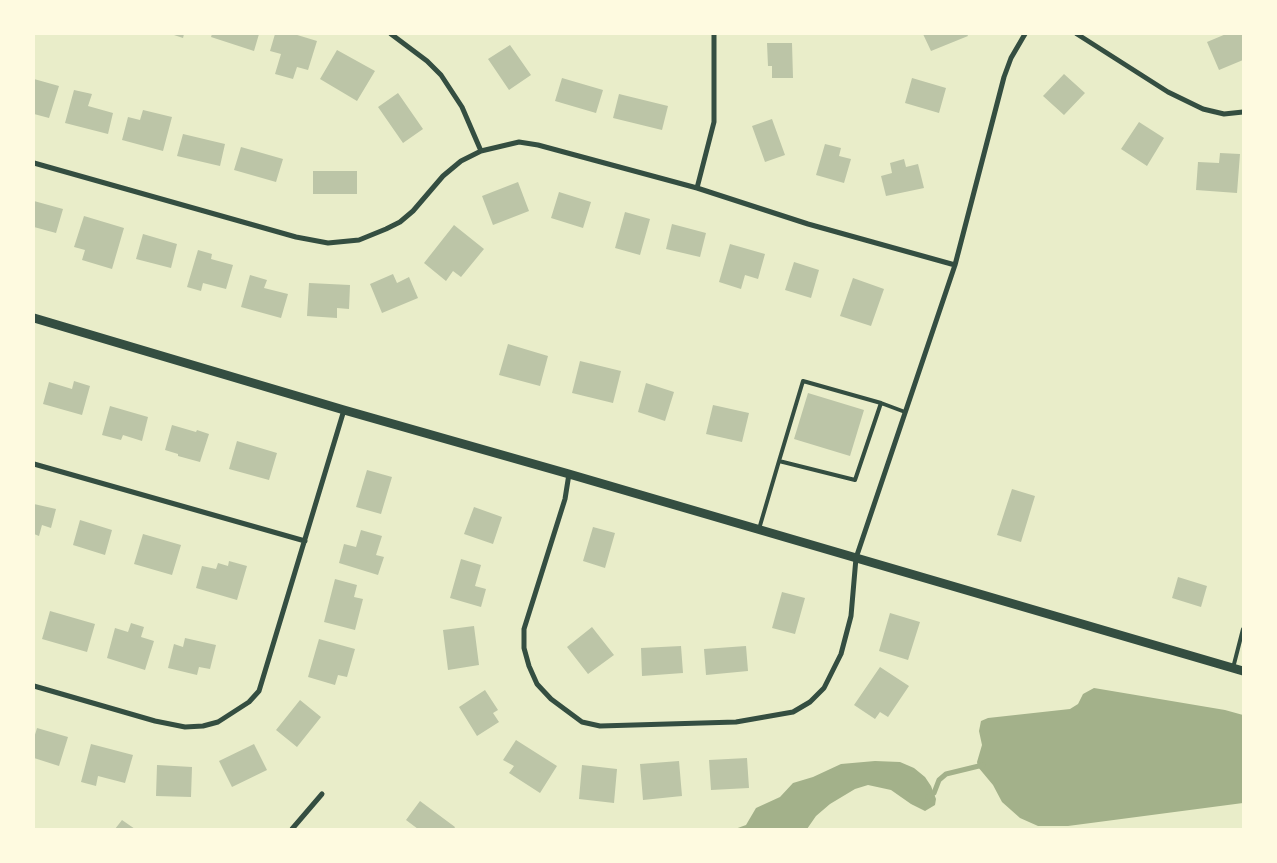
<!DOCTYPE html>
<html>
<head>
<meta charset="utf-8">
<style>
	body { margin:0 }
	#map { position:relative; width:1277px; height:863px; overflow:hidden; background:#e9edc9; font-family:Karla,sans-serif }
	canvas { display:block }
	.frame { position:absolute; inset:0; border:35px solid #fefae0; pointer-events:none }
</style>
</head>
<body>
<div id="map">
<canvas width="1277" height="863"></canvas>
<div class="frame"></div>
</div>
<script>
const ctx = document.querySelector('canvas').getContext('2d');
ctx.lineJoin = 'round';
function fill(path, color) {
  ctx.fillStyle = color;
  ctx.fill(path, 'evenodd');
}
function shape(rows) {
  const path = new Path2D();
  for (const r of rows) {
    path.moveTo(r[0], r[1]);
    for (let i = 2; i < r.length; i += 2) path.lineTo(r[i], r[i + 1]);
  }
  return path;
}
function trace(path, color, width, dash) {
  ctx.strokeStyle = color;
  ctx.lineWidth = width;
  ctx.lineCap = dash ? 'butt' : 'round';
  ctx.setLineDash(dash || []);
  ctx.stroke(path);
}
fill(shape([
	[1094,688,1225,710,1243,715,1243,803,1068,826,1038,826,1020,818,1002,802,993,785,978,767,977,762,982,745,979,731,981,721,988,718,1070,709,1078,704,1083,694],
	[875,761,900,762,914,768,925,777,931,786,936,799,935,805,925,811,911,804,891,790,868,785,855,789,830,804,816,816,807,829,735,829,746,825,756,808,780,797,793,783,813,777,841,764]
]), '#a3b18a');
trace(shape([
	[928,797,934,793,939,780,946,774,983,765]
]), '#a3b18a', 5);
fill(shape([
	[171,34,184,34,183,38],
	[212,34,259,34,254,51,211,37],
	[275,34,294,34,317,41,308,70,297,67,293,79,275,74,281,54,270,51],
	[923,34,967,34,968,36,931,51],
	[1226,34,1242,34,1243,37,1243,60,1219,70,1207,42],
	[767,43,792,43,793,78,772,78,772,66,768,66],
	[510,45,531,75,509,90,488,59],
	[337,50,375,71,357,101,320,79],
	[1064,74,1085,93,1064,115,1043,96],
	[562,78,603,90,596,113,555,101],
	[912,78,946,88,939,113,905,103],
	[34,79,59,86,49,118,34,114],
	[74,90,92,94,88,106,113,113,108,134,65,123],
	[398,93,423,129,403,143,378,107],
	[619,94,668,106,662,130,613,118],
	[143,110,172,117,163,151,122,140,128,117,140,120],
	[772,119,785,155,765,162,752,126],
	[1139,122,1164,138,1147,166,1121,149],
	[183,134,225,144,220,166,177,156],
	[825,144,841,148,839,156,851,159,844,183,816,175],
	[241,147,283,159,276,182,234,170],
	[1220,153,1240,154,1237,193,1196,190,1198,162,1219,163],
	[904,159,906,167,918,164,924,188,886,196,881,176,892,173,890,163],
	[313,171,357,171,357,194,313,194],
	[518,182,529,211,493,225,482,196],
	[559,192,591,202,583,228,551,218],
	[34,201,63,209,56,233,34,227],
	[625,212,650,219,640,255,615,248],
	[84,216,124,228,112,269,82,260,85,250,74,247],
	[672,224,706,233,700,257,666,249],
	[454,225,484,249,461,277,453,271,446,281,424,263],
	[143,234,177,244,171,268,136,259],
	[730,244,765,254,758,279,745,275,741,289,719,282],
	[198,250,212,254,211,259,233,265,226,289,203,283,201,291,187,287],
	[794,262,819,270,811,298,785,290],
	[393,274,397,283,409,277,418,298,382,313,370,284],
	[250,275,267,280,264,288,288,294,281,318,241,307],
	[853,278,884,289,871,326,840,316],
	[309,283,350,285,349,309,337,308,337,318,307,316],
	[508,344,548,356,540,386,499,375],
	[580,361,621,371,613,403,572,393],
	[74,381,90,386,82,415,43,404,49,382,72,389],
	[646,383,674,392,665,421,638,412],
	[808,393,864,410,850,456,794,439],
	[713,405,749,413,742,442,706,434],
	[110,406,148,417,142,441,123,435,121,440,102,435],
	[172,425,196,432,197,430,209,434,200,462,178,456,178,454,165,450],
	[237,441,277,453,269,480,229,469],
	[367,470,392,477,381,514,356,507],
	[1012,489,1035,496,1021,542,997,535],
	[34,504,56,509,51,528,42,525,39,536,34,534],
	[474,507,502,517,493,544,464,534],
	[80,520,112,530,105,555,73,545],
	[593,527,615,533,605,568,583,561],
	[361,530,382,536,376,555,384,557,378,575,339,563,344,544,356,547],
	[143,534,181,545,172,575,134,564],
	[461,559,481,565,475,586,486,589,481,607,450,598],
	[229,561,247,566,237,600,196,588,202,566,216,569,218,563,228,566],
	[1178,577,1207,586,1201,607,1172,598],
	[335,579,357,585,354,597,363,599,355,630,324,622],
	[782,592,805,598,795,634,772,628],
	[50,611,95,624,87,652,42,639],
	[890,613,920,622,908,660,879,651],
	[131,623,144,627,141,637,154,641,145,670,107,658,115,628,128,632],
	[474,626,479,665,448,670,443,630],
	[592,627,614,655,588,674,567,647],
	[185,638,216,645,210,669,199,667,197,675,168,668,174,644,183,647],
	[319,639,355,649,347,677,338,675,335,685,308,677],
	[681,646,683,673,642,676,641,648],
	[746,646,748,671,706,675,704,649],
	[880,667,909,686,888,717,880,712,875,719,854,705],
	[485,690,498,710,493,713,499,722,477,736,459,707],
	[300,700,321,717,297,747,276,730],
	[37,728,68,737,59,766,34,758,34,738],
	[516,740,557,766,540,793,509,773,514,766,503,760],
	[91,744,133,755,125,783,98,776,96,786,81,782],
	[254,744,267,770,232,787,219,761],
	[747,758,749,788,711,790,709,760],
	[679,761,682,796,643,800,640,764],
	[157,765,192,767,191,797,156,796],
	[582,765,617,769,614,803,579,799],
	[420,801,455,827,454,829,418,829,406,820],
	[122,820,135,829,115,829]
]), '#bcc5a7');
trace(shape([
	[779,461,803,381,881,403,905,412],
	[759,529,779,461,855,480,881,403],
	[1233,668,1243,629]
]), '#344e41', 4);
trace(shape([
	[391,34,427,61,441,75,462,107,481,151],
	[1077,34,1168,92,1203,109,1224,114,1243,112],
	[34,163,296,237,328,243,359,240,386,229,400,222,413,211,443,176,461,161,481,151,519,142,538,145,697,188,808,224,955,265],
	[697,188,714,122,714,34],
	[34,464,305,541],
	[569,474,565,499,524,629,524,648,529,666,537,684,551,699,582,722,600,726,736,722,793,712,810,702,824,688,841,654,851,616,856,558,955,265,1004,77,1011,58,1025,34],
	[34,686,155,721,185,727,203,726,218,722,249,702,259,691,344,410],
	[292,829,322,794]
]), '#344e41', 5);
trace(shape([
	[34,318,344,410,569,474,1243,671]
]), '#344e41', 9);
</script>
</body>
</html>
